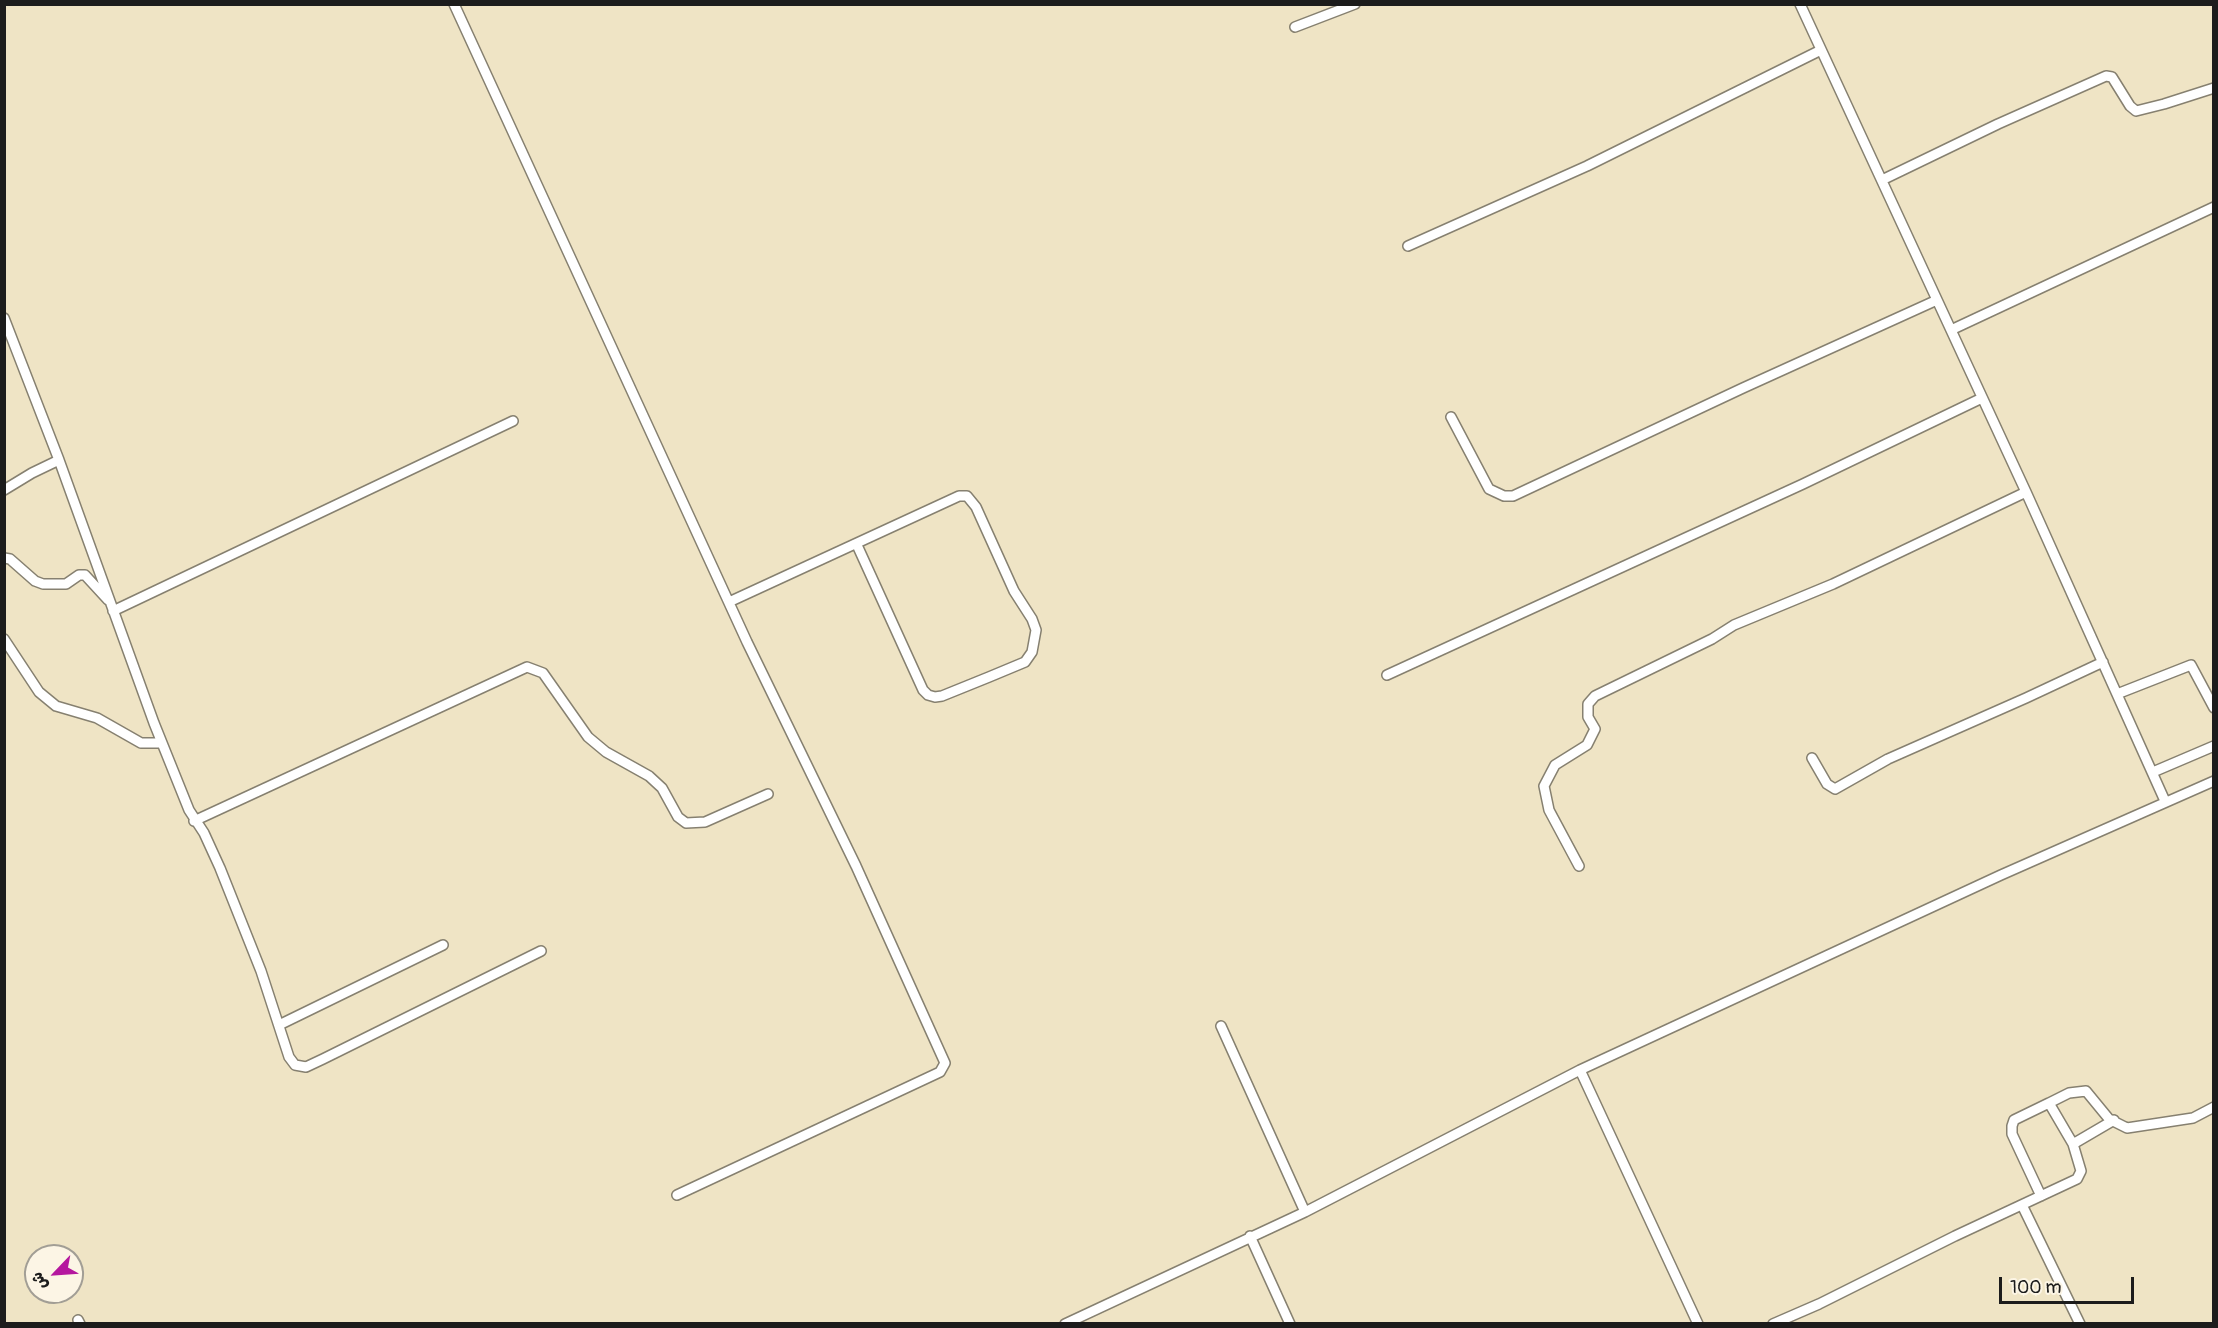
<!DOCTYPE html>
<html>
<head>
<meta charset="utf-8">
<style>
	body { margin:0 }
	#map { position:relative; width:2218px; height:1328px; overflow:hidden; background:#efe4c5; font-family:Pangolin,"Playpen Sans Arabic",sans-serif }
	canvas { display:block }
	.frame { position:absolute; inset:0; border:6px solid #1c1c1c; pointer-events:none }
	.north { position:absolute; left:24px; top:1244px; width:60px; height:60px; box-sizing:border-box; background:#fcf5e5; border:2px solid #a29e95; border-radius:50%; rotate:245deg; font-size:16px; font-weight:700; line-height:24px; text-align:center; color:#1c1c1c }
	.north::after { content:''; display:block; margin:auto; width:21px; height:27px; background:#b5179e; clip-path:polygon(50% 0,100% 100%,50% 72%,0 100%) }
	.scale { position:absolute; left:1999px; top:1277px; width:135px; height:27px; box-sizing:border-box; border:3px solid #1c1c1c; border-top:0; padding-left:8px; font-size:18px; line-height:21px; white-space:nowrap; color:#1c1c1c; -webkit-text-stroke:4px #fcf5e5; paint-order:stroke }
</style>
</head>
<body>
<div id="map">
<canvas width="2218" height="1328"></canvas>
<div class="frame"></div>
<div class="north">ش</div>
<div class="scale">100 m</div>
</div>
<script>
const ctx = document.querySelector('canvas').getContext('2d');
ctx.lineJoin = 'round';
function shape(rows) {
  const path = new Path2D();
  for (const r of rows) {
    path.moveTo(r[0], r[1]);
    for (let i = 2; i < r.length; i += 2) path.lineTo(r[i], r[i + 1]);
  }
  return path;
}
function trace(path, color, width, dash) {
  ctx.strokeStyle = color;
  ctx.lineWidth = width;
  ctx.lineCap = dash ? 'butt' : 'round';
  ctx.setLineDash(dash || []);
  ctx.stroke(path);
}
const street = shape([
	[454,4,747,642,856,866,945,1063,940,1072,677,1195],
	[1800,4,2026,492,2165,801],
	[1295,27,1355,4],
	[1882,180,1998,124,2106,76,2112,77,2130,106,2136,111,2164,104,2214,88],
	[1408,246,1587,166,1821,50],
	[4,318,59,460,154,723,189,810,204,833,220,868,261,971,289,1057,295,1065,306,1067,323,1059,541,951],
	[1951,330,2214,207],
	[1451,417,1489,489,1504,496,1513,496,1743,388,1937,300],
	[4,490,32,473,59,460],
	[4,558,10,559,35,581,43,584,66,584,79,575,85,575,108,600],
	[729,602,959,496,967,496,976,507,1014,591,1032,619,1036,630,1032,652,1025,662,989,677,942,696,935,697,928,695,923,690,857,545],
	[113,611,513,421],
	[4,639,39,692,56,706,97,718,141,743,162,743],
	[1387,675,1803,484,1982,398],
	[2117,694,2191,665,2214,708],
	[1812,758,1827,784,1835,789,1888,759,2026,698,2103,662],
	[2153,772,2214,746],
	[194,821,527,667,543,673,588,737,606,752,649,776,662,788,678,817,686,823,705,822,768,794],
	[1579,866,1549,810,1544,786,1555,765,1587,745,1595,729,1588,717,1588,704,1595,696,1712,639,1734,625,1833,584,2026,492],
	[279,1025,443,945],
	[1221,1026,1305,1212],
	[1580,1070,1698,1324],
	[2073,1144,2114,1120],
	[2041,1196,2012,1134,2012,1126,2014,1120,2049,1103],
	[2022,1205,2080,1324],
	[1250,1236,1290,1324],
	[78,1320,80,1324],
	[1065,1324,1305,1212,1580,1070,2001,875,2214,781],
	[1773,1324,1819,1304,1955,1236,2077,1179,2081,1171,2073,1144,2049,1103,2069,1093,2086,1091,2109,1119,2127,1128,2193,1118,2214,1107]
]);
trace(street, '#868070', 12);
trace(street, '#fff', 9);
</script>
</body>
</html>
